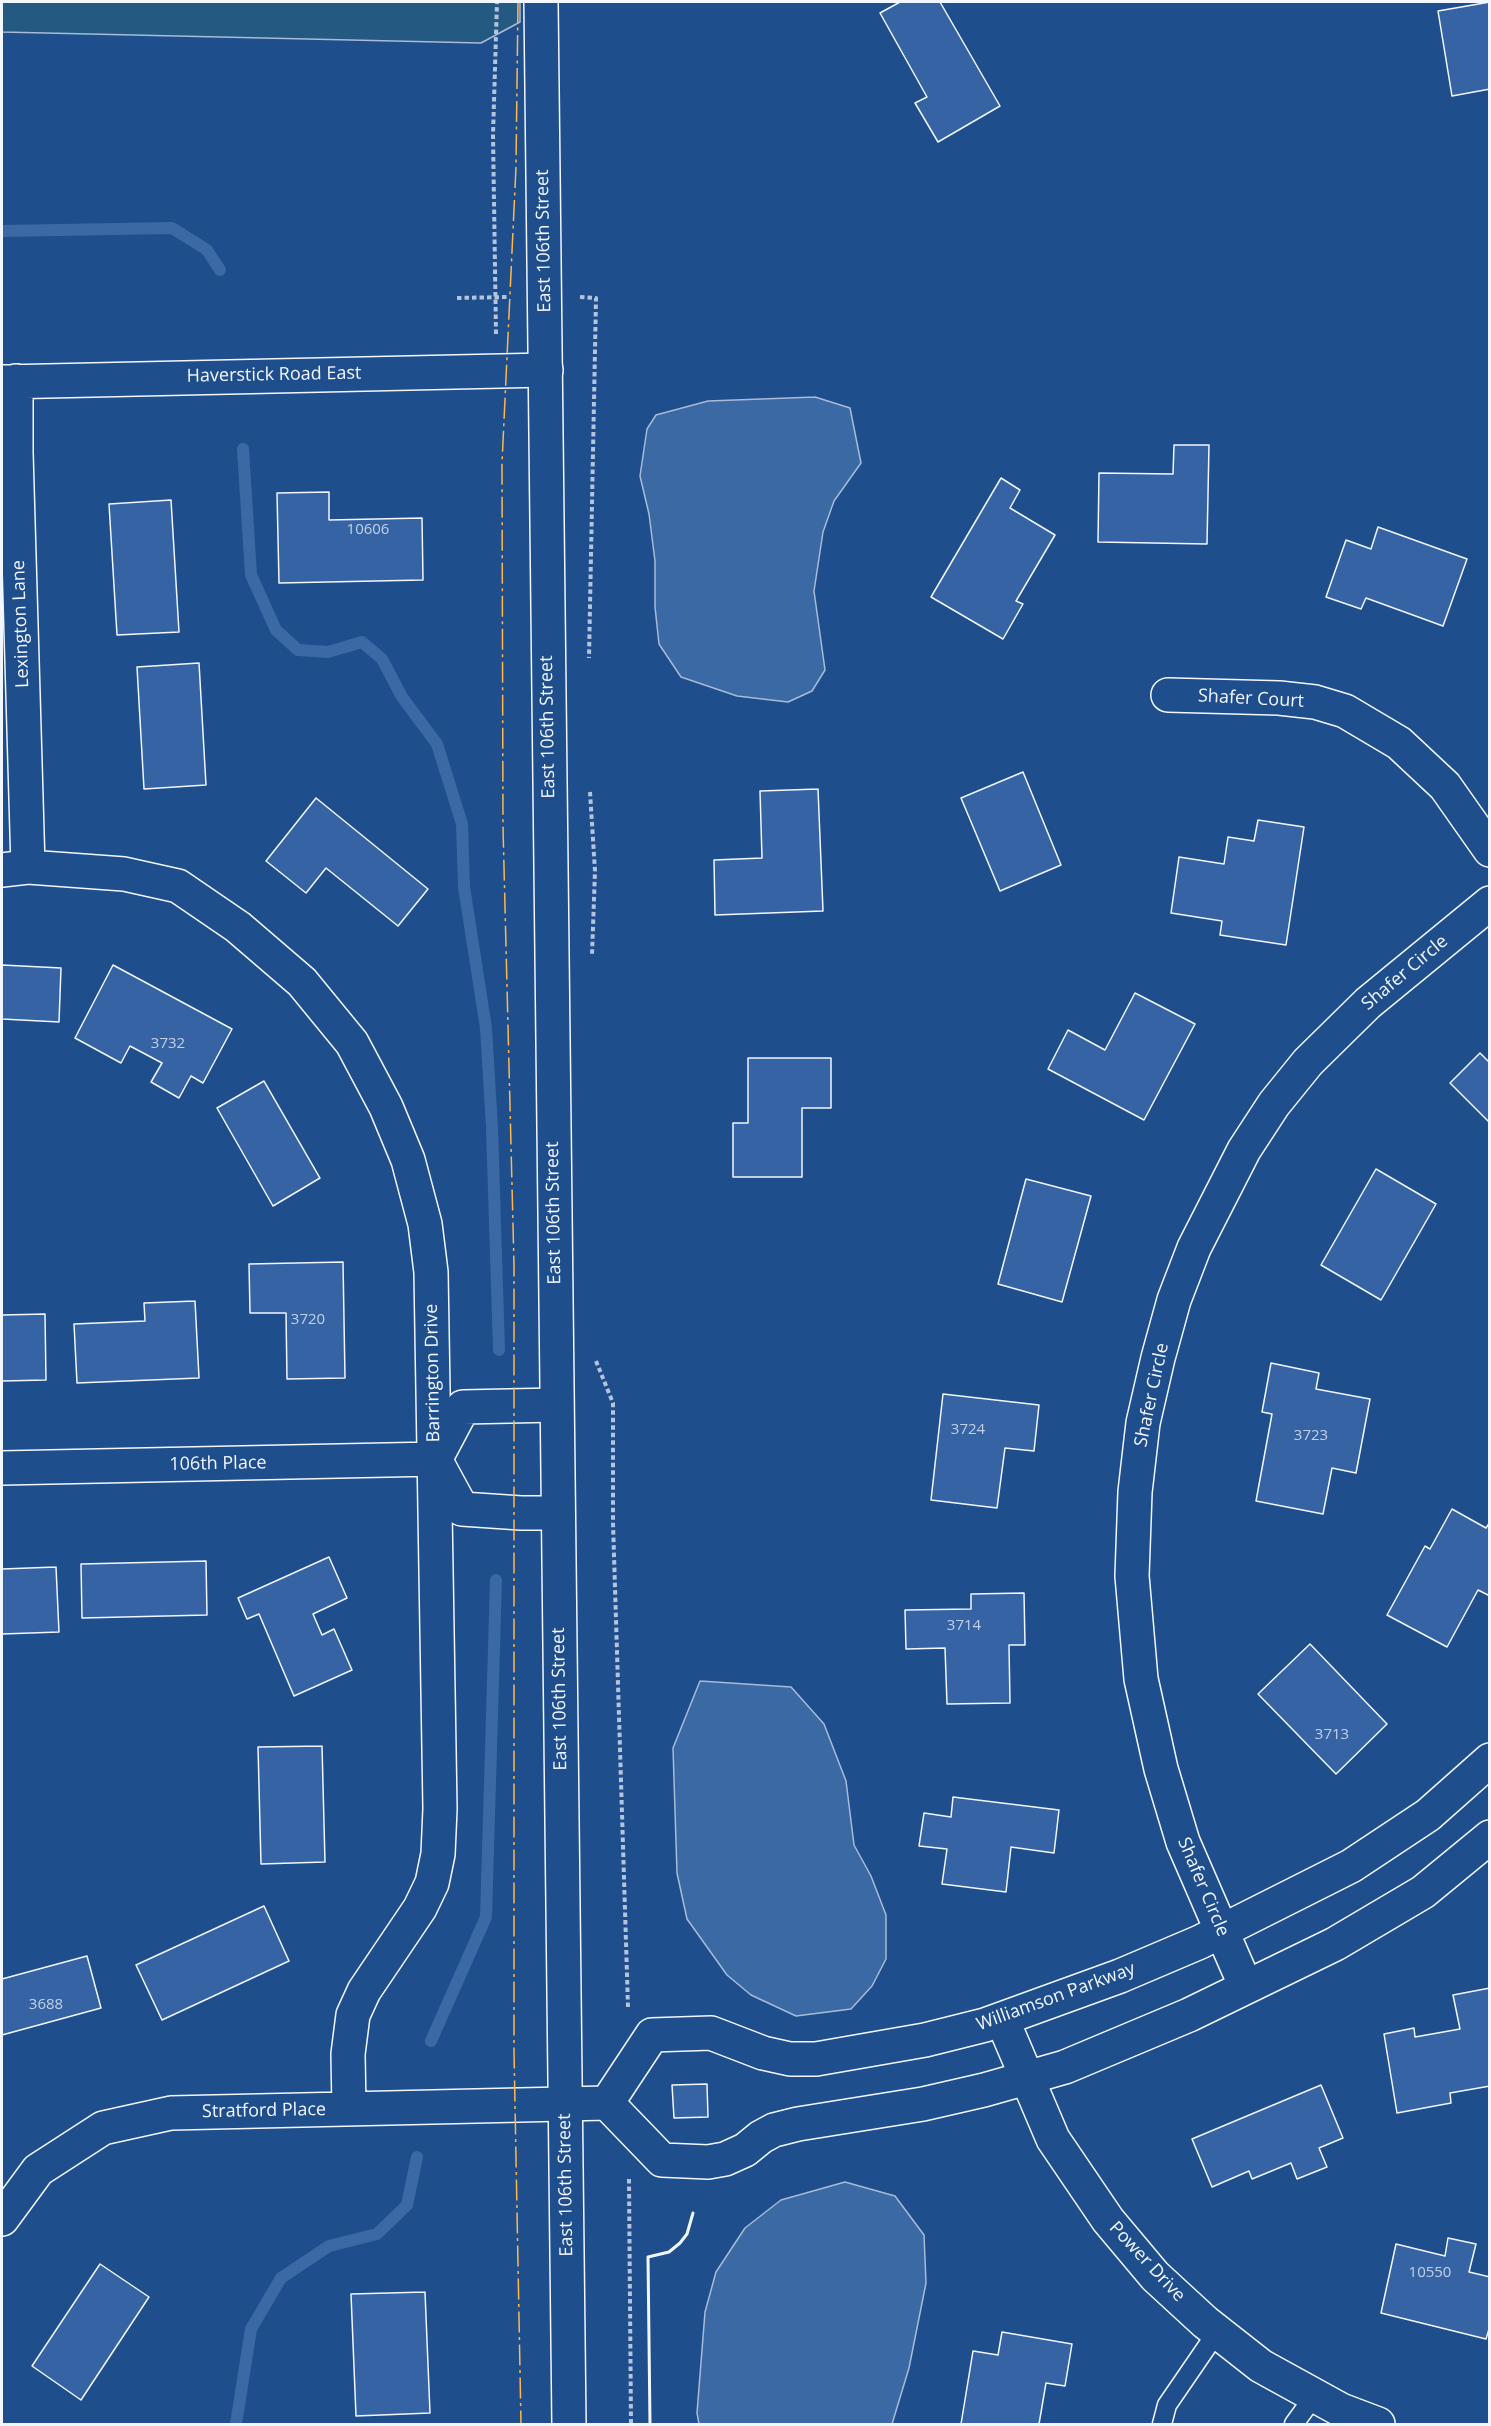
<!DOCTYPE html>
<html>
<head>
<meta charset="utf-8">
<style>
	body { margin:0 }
	#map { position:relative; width:1491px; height:2426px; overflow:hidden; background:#1f4e8c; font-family:"Open Sans",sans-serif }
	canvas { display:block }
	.frame { position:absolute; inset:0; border:3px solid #f2f6ff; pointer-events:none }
</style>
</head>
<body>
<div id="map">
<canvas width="1491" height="2426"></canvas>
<div class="frame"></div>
</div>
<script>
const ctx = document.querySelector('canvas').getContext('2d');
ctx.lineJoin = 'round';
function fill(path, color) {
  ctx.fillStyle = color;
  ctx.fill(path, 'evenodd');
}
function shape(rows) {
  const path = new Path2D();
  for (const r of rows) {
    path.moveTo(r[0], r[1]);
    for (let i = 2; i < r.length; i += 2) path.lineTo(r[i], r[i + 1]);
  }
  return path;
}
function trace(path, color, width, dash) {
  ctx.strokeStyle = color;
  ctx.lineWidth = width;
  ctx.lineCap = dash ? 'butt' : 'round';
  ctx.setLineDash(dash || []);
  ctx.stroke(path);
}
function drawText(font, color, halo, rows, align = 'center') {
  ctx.font = font + ' "Open Sans",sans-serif';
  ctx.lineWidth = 4.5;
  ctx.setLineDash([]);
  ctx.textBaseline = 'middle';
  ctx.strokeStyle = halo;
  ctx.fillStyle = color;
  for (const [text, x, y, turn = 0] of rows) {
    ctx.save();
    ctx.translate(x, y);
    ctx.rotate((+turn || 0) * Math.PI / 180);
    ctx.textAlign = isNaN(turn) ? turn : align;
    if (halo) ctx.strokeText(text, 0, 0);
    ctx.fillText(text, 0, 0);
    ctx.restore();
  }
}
const green = shape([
	[2,2,520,2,520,22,481,43,2,32,2,2]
]);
fill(green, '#245a82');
trace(green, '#a8bbd7', 1.5);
const water = shape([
	[815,397,850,408,861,463,834,501,823,532,814,591,825,670,812,691,788,702,737,696,681,677,659,644,655,607,655,561,649,514,640,476,647,429,656,415,708,401,815,397],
	[700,1681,791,1687,824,1724,846,1781,854,1845,871,1876,886,1915,886,1959,872,1986,851,2009,796,2016,751,1995,727,1975,687,1919,677,1873,673,1748,700,1681],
	[845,2182,895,2196,924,2235,926,2283,909,2368,892,2424,699,2424,697,2413,705,2312,716,2272,745,2228,781,2200,845,2182]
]);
fill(water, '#3b69a3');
trace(water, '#a8bbd7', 1.5);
trace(shape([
	[2,231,172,228,207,250,220,270],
	[243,449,251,575,276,630,298,650,328,652,362,642,382,659,402,697,437,744,462,824,464,887,486,1028,492,1128,499,1350],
	[431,2041,486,1917,496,1580],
	[236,2424,251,2329,281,2278,329,2246,377,2234,407,2205,417,2157]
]), '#3b69a3', 12);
const building = shape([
	[900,2,940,2,1000,106,938,142,915,103,927,97,880,13,900,2],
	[1490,2,1490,89,1452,96,1438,11,1490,2],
	[1174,445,1209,445,1207,544,1098,542,1099,473,1173,474,1174,445],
	[1001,478,1020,490,1010,508,1055,535,1016,601,1023,604,1003,639,931,597,1001,478],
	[329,492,329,520,422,518,423,580,279,583,277,493,329,492],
	[171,500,179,632,117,635,109,504,171,500],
	[1378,527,1467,559,1443,626,1366,598,1361,609,1326,597,1346,540,1371,549,1378,527],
	[199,663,206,785,144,789,137,667,199,663],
	[1023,772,1061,865,1000,891,961,798,1023,772],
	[818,789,823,911,715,915,714,860,762,858,760,791,818,789],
	[316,798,428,889,398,926,326,868,306,893,266,861,316,798],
	[1258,820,1304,827,1286,945,1220,935,1222,921,1171,913,1179,857,1224,864,1228,837,1254,841,1258,820],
	[2,965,61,968,59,1022,2,1019,2,965],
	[113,965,232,1029,203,1083,191,1076,179,1098,151,1082,162,1063,130,1046,121,1063,75,1038,113,965],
	[1135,993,1195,1024,1144,1120,1048,1069,1068,1030,1105,1050,1135,993],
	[1480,1053,1490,1063,1490,1123,1450,1083,1480,1053],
	[748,1058,831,1058,831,1108,802,1108,802,1177,733,1177,733,1123,748,1123,748,1058],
	[264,1081,320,1178,273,1206,217,1108,264,1081],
	[1376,1169,1436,1204,1381,1300,1321,1265,1376,1169],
	[1026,1179,1091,1196,1062,1302,998,1284,1026,1179],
	[343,1262,345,1378,287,1379,286,1313,250,1313,249,1264,343,1262],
	[195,1301,199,1378,77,1383,74,1324,145,1321,144,1303,195,1301],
	[45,1314,46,1380,2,1381,2,1315,45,1314],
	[1271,1363,1319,1373,1316,1389,1370,1399,1356,1473,1332,1468,1323,1514,1256,1501,1272,1414,1262,1412,1271,1363],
	[943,1394,1039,1405,1034,1451,1005,1448,997,1508,931,1500,943,1394],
	[1452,1509,1486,1528,1490,1522,1490,1596,1478,1590,1447,1647,1387,1615,1425,1546,1430,1549,1452,1509],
	[329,1557,347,1598,313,1614,322,1635,334,1629,352,1670,294,1696,259,1614,247,1619,238,1598,329,1557],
	[206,1561,207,1615,82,1618,81,1564,206,1561],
	[56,1567,59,1632,2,1634,2,1569,56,1567],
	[1024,1593,1025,1645,1009,1645,1010,1703,947,1704,945,1648,906,1649,905,1610,971,1609,971,1594,1024,1593],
	[1310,1644,1387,1724,1336,1774,1258,1694,1310,1644],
	[322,1746,325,1862,261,1864,258,1747,322,1746],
	[953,1797,1059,1810,1054,1853,1011,1847,1006,1892,942,1884,947,1849,919,1846,924,1813,951,1817,953,1797],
	[264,1906,289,1961,162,2020,136,1965,264,1906],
	[87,1956,101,2008,2,2035,2,1979,87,1956],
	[1490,1988,1490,2086,1450,2093,1451,2103,1397,2113,1384,2034,1414,2028,1415,2037,1460,2029,1453,1995,1490,1988],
	[707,2084,708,2117,674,2118,672,2085,707,2084],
	[1321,2085,1343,2138,1319,2148,1327,2167,1297,2179,1291,2163,1252,2179,1249,2171,1212,2187,1192,2139,1321,2085],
	[1448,2238,1476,2244,1469,2272,1490,2277,1490,2326,1486,2339,1381,2313,1396,2244,1445,2256,1448,2238],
	[100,2264,149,2297,81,2400,32,2366,100,2264],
	[425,2292,430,2413,356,2416,351,2294,425,2292],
	[1002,2332,1072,2344,1065,2386,1046,2383,1039,2424,961,2424,973,2351,998,2355,1002,2332]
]);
fill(building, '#3563a3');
trace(building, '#f2f6ff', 1.5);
const service = shape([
	[1162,2424,1167,2405,1217,2332],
	[1294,2424,1315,2395]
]);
const minor = shape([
	[16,381,16,453,28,867],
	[2,382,546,370],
	[1168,695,1279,698,1315,702,1345,711,1399,743,1445,786,1490,850],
	[2,870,28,867,124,874,178,886,238,927,302,982,352,1043,386,1107,408,1160,425,1224,431,1272,440,1809,438,1854,432,1883,420,1908,364,1991,353,2015,348,2054,349,2109],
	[436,1458,463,1407,556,1405],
	[437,1463,462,1509,521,1513,558,1513],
	[2,1468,435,1459],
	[1246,1987,1183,1842,1161,1769,1141,1679,1132,1576,1135,1492,1143,1423,1158,1358,1174,1300,1194,1248,1244,1150,1274,1104,1308,1062,1368,1003,1490,903],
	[1002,2019,1053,2139,1108,2220,1155,2276,1205,2322,1261,2366,1341,2410,1378,2424],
	[607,2103,652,2035,711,2033,763,2053,790,2059,816,2059,925,2040,985,2025,1120,1976,1200,1942,1351,1866,1428,1815,1490,1760],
	[2,2219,38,2170,103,2128,171,2113,607,2103,662,2160,708,2162,725,2159,745,2150,761,2137,774,2130,798,2124,923,2104,984,2090,1065,2067,1189,2015,1335,1944,1423,1892,1490,1837]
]);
const tertiary = shape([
	[541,2,569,2424]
]);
trace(service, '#f2f6ff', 21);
trace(minor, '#f2f6ff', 36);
trace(tertiary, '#f2f6ff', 36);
trace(shape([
	[580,297,596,298,589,658],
	[457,298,507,297],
	[496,334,493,135,497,2],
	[590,792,595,871,592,955],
	[596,1361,613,1403,613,1523,628,2007],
	[629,2179,631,2424]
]), '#b3c4dc', 4, [4.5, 3]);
trace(service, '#1f4e8c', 18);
trace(minor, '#1f4e8c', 33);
trace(tertiary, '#1f4e8c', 33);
trace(shape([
	[650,2424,648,2257,669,2252,680,2243,687,2234,693,2213]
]), '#f2f6ff', 3);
trace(shape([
	[518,2,516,167,502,463,503,827,514,1265,514,2051,521,2424]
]), '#ffb74d', 1.5, [21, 4.5, 3, 4.5]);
drawText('15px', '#c3d1e8', null, [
	["10606",368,530],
	["3732",168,1044],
	["3720",308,1320],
	["3724",968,1430],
	["3723",1311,1436],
	["3714",964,1626],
	["3713",1332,1735],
	["3688",46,2005],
	["10550",1430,2273]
]);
drawText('18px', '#f2f6ff', '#1f4e8c', [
	["East 106th Street",544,241,-91],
	["Haverstick Road East",274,375,-1],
	["Lexington Lane",21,624,-92],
	["Shafer Court",1251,699,3],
	["East 106th Street",548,727,-91],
	["Shafer Circle",1405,973,-40],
	["East 106th Street",554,1213,-91],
	["Barrington Drive",433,1373,-91],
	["Shafer Circle",1152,1395,-78],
	["106th Place",218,1464,-1],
	["East 106th Street",560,1699,-91],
	["Shafer Circle",1203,1887,67],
	["Williamson Parkway",1056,1997,-20],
	["Stratford Place",264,2111,-1],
	["East 106th Street",566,2185,-91],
	["Power Drive",1147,2262,47]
]);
</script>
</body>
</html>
